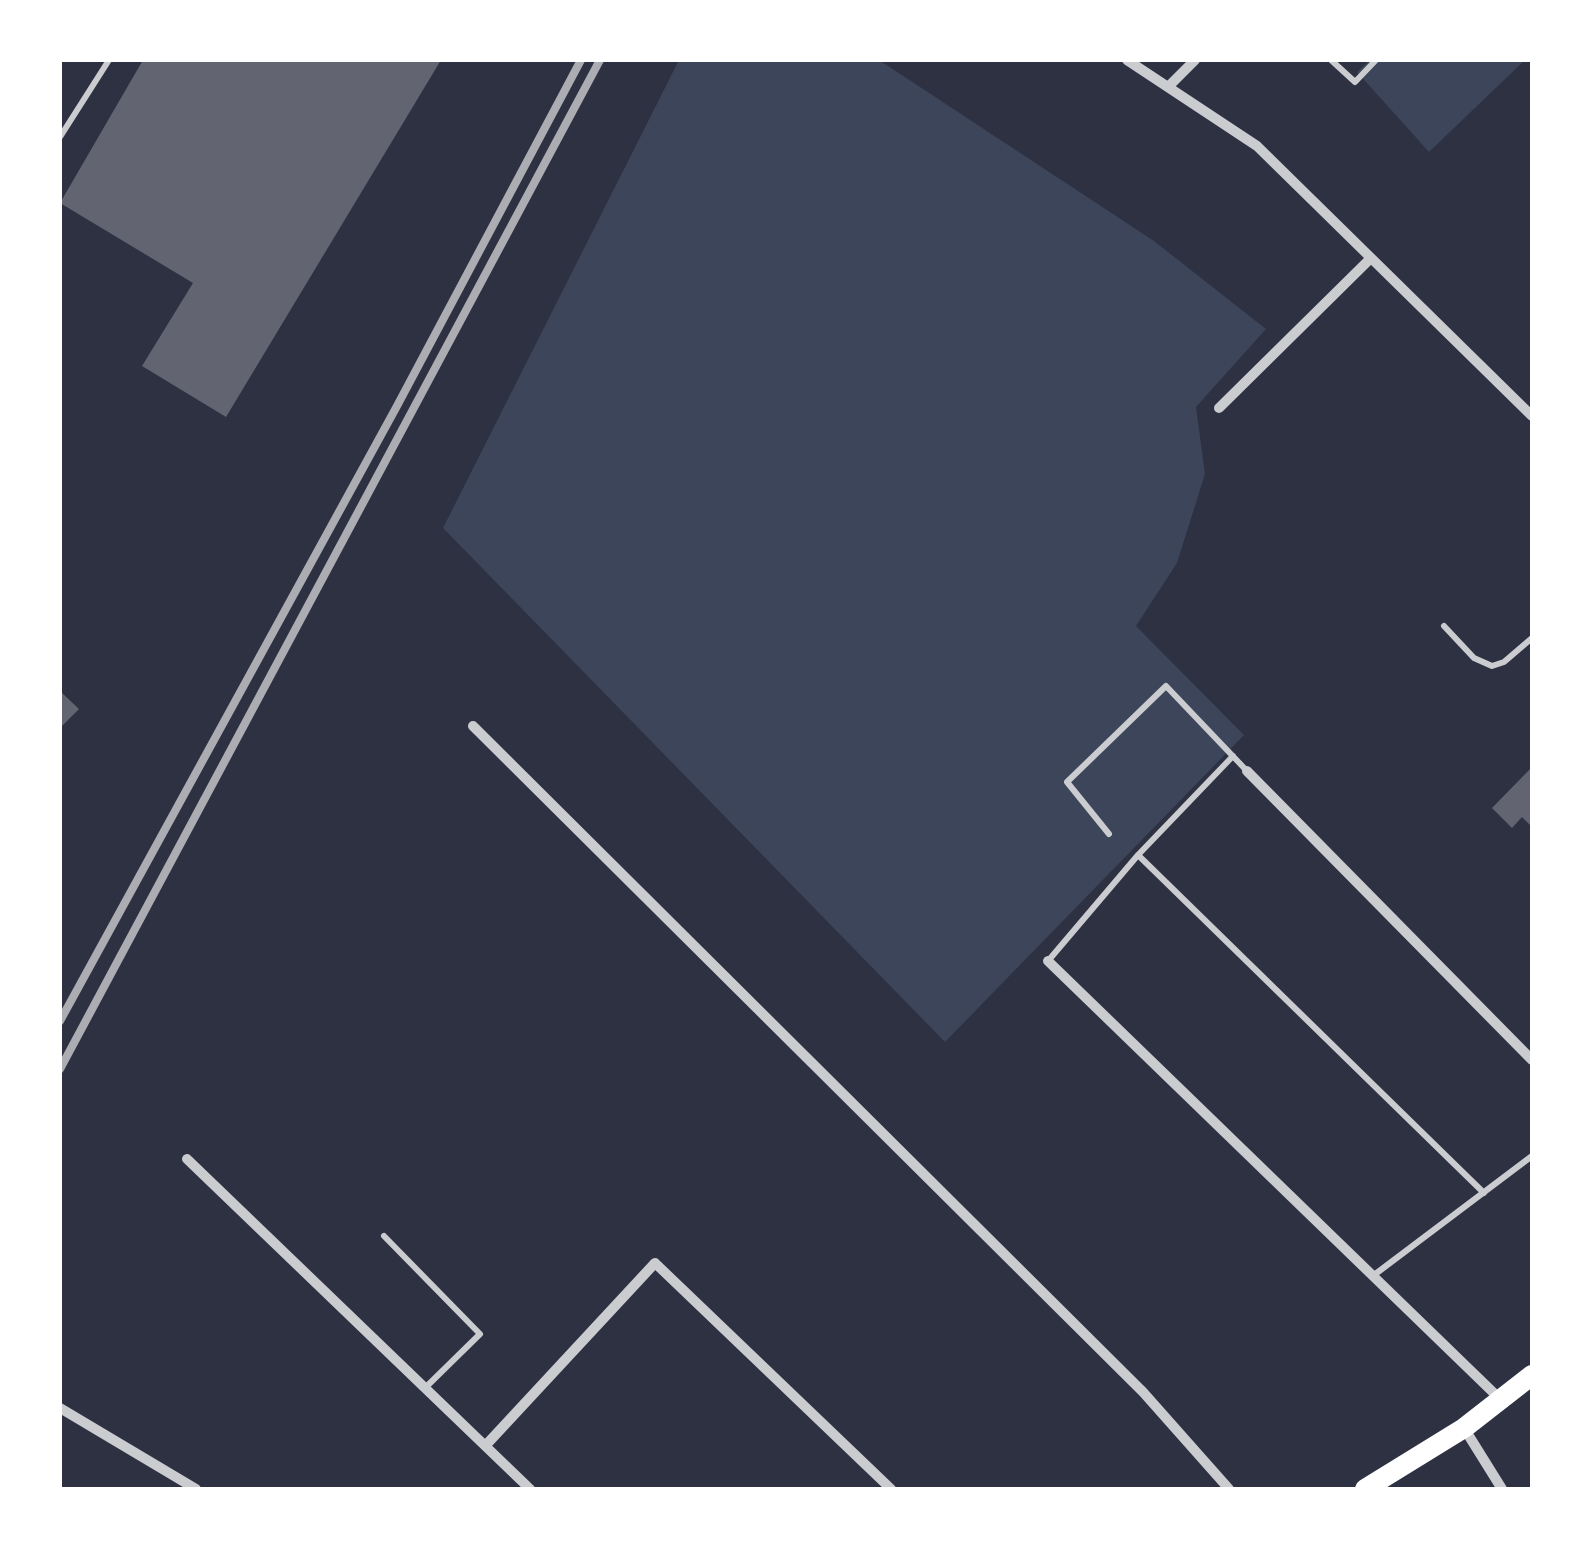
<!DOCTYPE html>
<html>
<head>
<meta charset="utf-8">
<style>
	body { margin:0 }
	#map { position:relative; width:1592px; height:1549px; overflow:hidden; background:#2d3142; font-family:"Roboto Serif",serif }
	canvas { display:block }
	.frame { position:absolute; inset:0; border:62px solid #fff; pointer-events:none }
</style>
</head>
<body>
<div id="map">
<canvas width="1592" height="1549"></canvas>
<div class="frame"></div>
</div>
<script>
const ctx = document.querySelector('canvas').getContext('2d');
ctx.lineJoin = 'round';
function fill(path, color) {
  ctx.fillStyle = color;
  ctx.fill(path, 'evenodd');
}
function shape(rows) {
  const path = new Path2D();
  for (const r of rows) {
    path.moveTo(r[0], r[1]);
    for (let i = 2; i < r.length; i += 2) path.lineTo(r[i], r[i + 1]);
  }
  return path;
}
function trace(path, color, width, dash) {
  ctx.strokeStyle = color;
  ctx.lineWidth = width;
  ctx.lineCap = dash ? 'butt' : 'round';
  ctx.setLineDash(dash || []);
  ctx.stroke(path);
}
fill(shape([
	[679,60,879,60,1154,241,1266,329,1196,407,1205,474,1177,563,1136,626,1244,735,945,1042,443,528],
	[1370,60,1525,60,1429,152,1357,72]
]), '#3c4559');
fill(shape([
	[143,60,441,60,226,417,142,366,193,283,60,203],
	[60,691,79,709,60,728],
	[1532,767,1532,827,1522,817,1512,828,1492,808]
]), '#626471');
trace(shape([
	[1331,60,1355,82,1376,60],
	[60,137,109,60],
	[1444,626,1474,658,1492,666,1504,662,1532,638],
	[1233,756,1138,855,1484,1193],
	[1109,834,1067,782,1166,686,1247,771],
	[1048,961,1138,855],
	[384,1236,480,1334,426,1387],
	[1374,1275,1532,1156]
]), '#caccd0', 6);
trace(shape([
	[1127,60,1257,146,1532,416],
	[1169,86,1195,60],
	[1219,408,1371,258],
	[473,726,1143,1392,1229,1489],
	[1247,771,1532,1060],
	[1048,961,1500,1399],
	[187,1159,530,1489],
	[60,1408,196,1489],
	[1464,1428,1502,1489],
	[486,1445,655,1263,891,1489]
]), '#caccd0', 10);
trace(shape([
	[1365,1489,1464,1428,1532,1375]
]), '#fff', 20);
trace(shape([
	[60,1021,397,406,581,60],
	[60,1069,600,60]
]), '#abadb3', 8);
</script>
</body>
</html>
